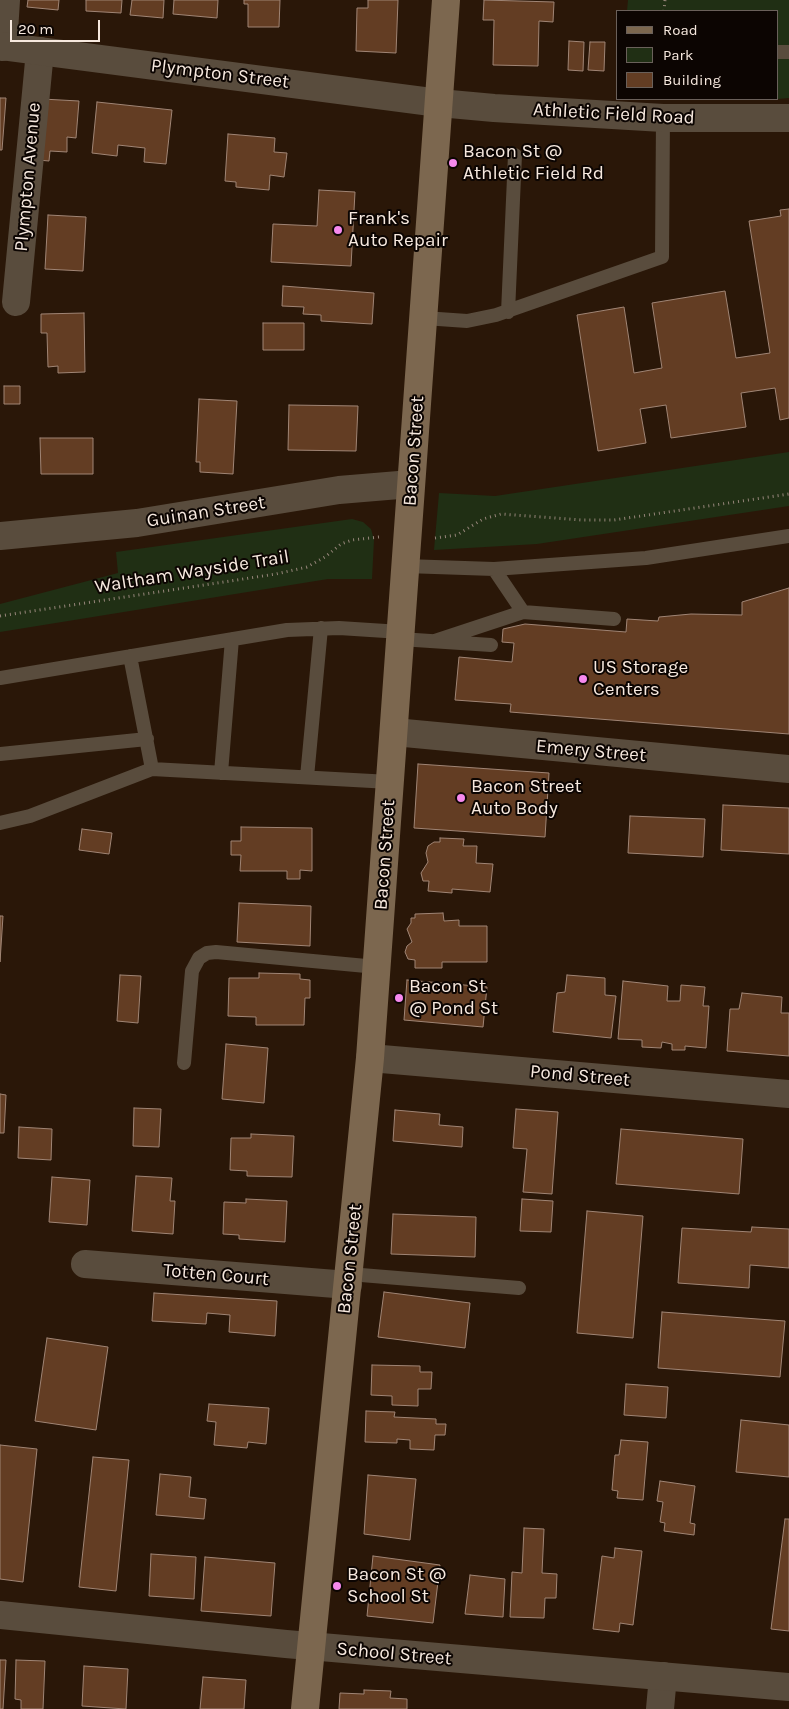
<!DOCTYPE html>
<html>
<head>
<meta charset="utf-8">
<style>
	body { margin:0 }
	#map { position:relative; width:789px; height:1709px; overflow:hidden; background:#2a1708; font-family:Karla,sans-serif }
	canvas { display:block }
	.legend { position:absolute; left:616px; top:10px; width:162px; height:90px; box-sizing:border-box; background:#0c0502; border:1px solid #6a605a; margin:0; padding:6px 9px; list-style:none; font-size:15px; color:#f7e9df }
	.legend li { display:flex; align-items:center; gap:10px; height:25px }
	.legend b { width:25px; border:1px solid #6a605a }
	.scale { position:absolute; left:10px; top:20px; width:90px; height:22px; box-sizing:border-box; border:2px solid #f7e9df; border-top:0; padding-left:6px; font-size:15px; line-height:18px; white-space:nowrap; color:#f7e9df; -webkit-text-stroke:4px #0c0502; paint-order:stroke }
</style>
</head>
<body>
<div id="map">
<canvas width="789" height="1709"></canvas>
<ul class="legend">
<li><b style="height:6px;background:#7c674f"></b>Road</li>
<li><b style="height:14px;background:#202f14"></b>Park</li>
<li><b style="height:14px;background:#633d23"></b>Building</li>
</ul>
<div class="scale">20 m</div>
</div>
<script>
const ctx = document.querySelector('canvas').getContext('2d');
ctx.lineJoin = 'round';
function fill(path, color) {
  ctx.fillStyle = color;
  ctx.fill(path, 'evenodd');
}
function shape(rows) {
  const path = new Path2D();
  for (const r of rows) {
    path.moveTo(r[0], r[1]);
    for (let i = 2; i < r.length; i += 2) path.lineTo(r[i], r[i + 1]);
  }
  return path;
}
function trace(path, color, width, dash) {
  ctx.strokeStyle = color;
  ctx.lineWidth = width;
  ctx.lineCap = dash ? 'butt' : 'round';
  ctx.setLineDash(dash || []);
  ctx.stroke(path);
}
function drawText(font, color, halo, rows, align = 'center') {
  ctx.font = font + ' Karla,sans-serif';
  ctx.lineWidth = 4;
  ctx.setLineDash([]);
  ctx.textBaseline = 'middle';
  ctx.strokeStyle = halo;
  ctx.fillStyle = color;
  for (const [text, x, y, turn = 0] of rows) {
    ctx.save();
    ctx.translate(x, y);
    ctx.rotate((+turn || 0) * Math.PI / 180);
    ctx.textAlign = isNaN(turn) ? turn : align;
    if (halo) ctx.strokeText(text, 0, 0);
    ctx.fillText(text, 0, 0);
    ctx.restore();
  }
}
fill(shape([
	[628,0,789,0,789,98,778,99,778,11,627,11],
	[789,452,789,506,537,544,434,550,439,493,495,496],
	[352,519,363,522,371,529,374,540,372,579,328,579,0,632,0,604,118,573,116,552]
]), '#202f14');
const building = shape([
	[28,0,59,0,58,10,27,7,28,0],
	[86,0,122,0,121,13,86,11,86,0],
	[132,0,164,0,163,18,130,15,132,0],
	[174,0,218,0,217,18,173,14,174,0],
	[244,0,280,0,279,27,248,27,248,4,244,4,244,0],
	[368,0,398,0,396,53,356,51,357,8,368,8,368,0],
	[484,0,554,2,553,22,539,21,538,66,493,65,494,20,483,20,484,0],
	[569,41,584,42,583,71,568,70,569,41],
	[590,42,605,42,604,71,588,70,590,42],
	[0,98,6,98,2,150,0,150,0,98],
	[42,99,79,101,76,138,67,137,67,152,50,151,49,161,38,160,42,99],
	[97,102,172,110,166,164,144,162,145,148,118,145,117,156,92,153,97,102],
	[228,134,275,138,274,152,287,153,284,177,270,175,269,190,236,187,236,182,225,181,228,134],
	[319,190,355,192,351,266,271,262,273,224,317,226,319,190],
	[789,209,789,418,780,420,775,388,741,393,746,427,671,438,666,405,640,409,646,443,598,451,577,315,624,307,634,373,662,368,652,303,725,291,736,358,770,353,749,221,781,216,780,210,789,209],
	[48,215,86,217,83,271,45,269,48,215],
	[283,286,374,293,372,324,321,321,321,315,303,314,304,307,282,306,283,286],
	[84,313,85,372,58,373,58,366,48,367,47,333,41,333,41,314,84,313],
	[263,323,304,323,304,350,263,350,263,323],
	[4,386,20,386,20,404,4,404,4,386],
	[199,399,237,401,233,474,200,472,200,462,196,462,199,399],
	[289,405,358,406,356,451,288,450,289,405],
	[40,438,93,438,93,474,41,474,40,438],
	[789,588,789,734,510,712,511,704,455,700,459,657,512,662,514,643,502,642,503,629,525,624,626,632,627,619,658,621,659,617,691,614,742,615,742,602,789,588],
	[418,764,549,773,545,837,414,828,418,764],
	[723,805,789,808,789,854,721,850,723,805],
	[630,816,705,819,703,857,628,853,630,816],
	[241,827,312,828,312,871,300,870,300,879,287,879,287,871,240,871,241,855,231,855,231,841,241,841,241,827],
	[82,829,112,833,109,854,79,850,82,829],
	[440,838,464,839,463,846,477,846,476,863,493,864,490,892,452,889,452,893,428,891,429,881,423,881,421,873,428,862,426,853,428,846,434,842,440,842,440,838],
	[239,903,311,906,310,946,237,942,239,903],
	[443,913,444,921,459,920,459,926,487,926,487,962,442,962,442,968,415,968,415,960,408,959,405,952,407,946,412,942,407,929,411,923,411,918,415,918,415,914,443,913],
	[0,916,3,916,0,962,0,916],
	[259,973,300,974,300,979,310,980,310,998,305,998,304,1025,256,1025,256,1017,228,1016,229,978,259,978,259,973],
	[120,975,141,976,138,1023,117,1021,120,975],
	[567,975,605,978,605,995,616,996,611,1038,553,1032,557,993,565,992,567,975],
	[407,980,487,987,483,1027,404,1020,407,980],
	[623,981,668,986,667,1001,680,1001,681,985,705,987,703,1006,709,1006,706,1048,685,1046,685,1050,672,1050,672,1044,662,1042,661,1048,642,1047,642,1040,618,1039,623,981],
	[742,993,782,997,781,1013,789,1013,789,1056,727,1051,730,1009,739,1009,742,993],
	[226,1044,268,1048,264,1103,222,1099,226,1044],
	[0,1094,6,1095,4,1133,0,1133,0,1094],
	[134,1108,161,1109,159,1147,133,1146,134,1108],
	[516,1109,558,1112,552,1194,523,1192,527,1149,513,1148,516,1109],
	[395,1110,440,1114,439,1125,463,1127,462,1147,393,1141,395,1110],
	[19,1127,52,1129,51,1160,18,1158,19,1127],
	[621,1129,743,1139,739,1194,616,1184,621,1129],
	[251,1134,294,1136,292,1177,247,1176,247,1171,230,1170,231,1138,251,1138,251,1134],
	[136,1176,172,1178,170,1201,175,1201,173,1234,132,1231,136,1176],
	[52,1177,90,1180,87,1225,49,1222,52,1177],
	[246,1199,287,1201,285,1242,239,1239,239,1235,223,1234,224,1202,246,1203,246,1199],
	[522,1199,553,1201,551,1232,520,1231,522,1199],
	[587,1211,643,1216,633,1338,577,1333,587,1211],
	[393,1214,476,1217,475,1257,391,1254,393,1214],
	[752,1227,789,1229,789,1268,750,1265,749,1288,678,1283,682,1228,751,1232,752,1227],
	[384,1292,470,1303,465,1348,378,1337,384,1292],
	[154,1293,277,1301,275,1336,229,1332,230,1315,207,1313,206,1324,152,1321,154,1293],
	[662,1312,785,1321,780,1377,658,1368,662,1312],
	[47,1338,108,1347,96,1430,35,1421,47,1338],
	[372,1365,420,1366,420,1372,432,1372,431,1389,418,1389,418,1406,392,1405,392,1396,371,1395,372,1365],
	[626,1384,668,1387,666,1418,624,1415,626,1384],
	[209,1404,269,1408,266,1444,248,1442,247,1448,214,1445,216,1422,207,1421,209,1404],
	[366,1411,395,1412,394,1417,436,1419,436,1424,446,1424,445,1435,435,1435,434,1450,410,1449,410,1440,397,1439,397,1443,365,1442,366,1411],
	[741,1420,789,1425,789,1477,736,1472,741,1420],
	[621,1440,648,1442,643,1500,617,1498,618,1491,612,1490,615,1455,619,1455,621,1440],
	[0,1445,37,1449,23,1582,0,1579,0,1445],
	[93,1457,129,1460,116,1591,79,1587,93,1457],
	[160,1474,191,1477,189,1497,206,1499,204,1519,156,1515,160,1474],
	[368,1475,416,1479,410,1540,364,1534,368,1475],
	[660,1481,695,1486,690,1523,695,1524,694,1535,664,1531,665,1523,660,1522,663,1502,657,1501,660,1481],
	[785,1519,789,1519,789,1631,771,1629,785,1519],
	[524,1528,544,1529,542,1573,557,1574,556,1598,545,1598,544,1618,510,1617,512,1572,522,1573,524,1528],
	[615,1548,642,1551,633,1625,620,1623,619,1632,593,1629,602,1556,614,1558,615,1548],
	[151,1554,196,1557,194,1599,149,1596,151,1554],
	[373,1556,440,1565,433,1623,367,1616,373,1556],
	[205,1557,275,1563,271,1616,201,1611,205,1557],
	[470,1575,505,1579,503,1617,465,1614,470,1575],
	[0,1660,6,1660,3,1709,0,1709,0,1660],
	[16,1660,45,1661,43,1709,21,1709,21,1700,15,1699,16,1660],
	[84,1666,128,1669,126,1709,82,1706,84,1666],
	[203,1677,246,1680,244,1709,200,1709,203,1677],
	[364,1690,391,1691,390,1698,407,1699,407,1709,339,1709,340,1693,364,1694,364,1690]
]);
fill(building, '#633d23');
trace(building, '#a08575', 1);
trace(shape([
	[664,11,665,0],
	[435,538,457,535,483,519,501,514,582,520,614,520,789,494],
	[0,616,276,574,307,567,325,557,341,544,352,540,379,537]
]), '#958579', 3, [1, 4]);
trace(shape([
	[778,52,789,52],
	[508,312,515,155],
	[424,318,467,321,496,315,662,257,663,118],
	[405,566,494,569,646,558,789,536],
	[494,569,523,612],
	[400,639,491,645],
	[435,641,523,612,614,619],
	[130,656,152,769],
	[0,678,287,630,339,628,401,632],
	[0,754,147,739],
	[221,773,232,639],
	[307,777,321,628],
	[0,823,30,816,152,769,390,782],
	[184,1063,192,971,199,958,207,953,216,952,377,967],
	[349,1274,519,1288]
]), '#594c3d', 14);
trace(shape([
	[3,47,6,0],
	[439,103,494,108,663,118,789,118],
	[16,302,40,51],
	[0,536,137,523,339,490,411,484],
	[394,732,789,769],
	[370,1058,789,1094],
	[85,1264,348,1285],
	[660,1709,663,1676]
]), '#594c3d', 28);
trace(shape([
	[0,46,439,103],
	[0,1615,286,1644,789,1687]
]), '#594c3d', 28);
trace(shape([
	[305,1709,370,1058,446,0]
]), '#7c674f', 28);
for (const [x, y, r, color] of [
	[453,163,5,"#f689ed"],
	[338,230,5,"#f689ed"],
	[583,679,5,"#f689ed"],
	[461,798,5,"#f689ed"],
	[399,998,5,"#f689ed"],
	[337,1586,5,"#f689ed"]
]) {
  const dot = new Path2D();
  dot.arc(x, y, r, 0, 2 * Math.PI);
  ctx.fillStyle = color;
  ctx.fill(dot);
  trace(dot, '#0c0502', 2);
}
drawText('19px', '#f7e9df', '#0c0502', [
	["Plympton Street",220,74,7],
	["Athletic Field Road",614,114,3],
	["Plympton Avenue",28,177,-85],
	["Bacon Street",414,451,-86],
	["Guinan Street",206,512,-9],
	["Waltham Wayside Trail",192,572,-9],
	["Emery Street",591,751,5],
	["Bacon Street",385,855,-86],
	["Pond Street",580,1076,5],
	["Bacon Street",350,1259,-84],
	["Totten Court",216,1275,5],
	["School Street",394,1654,5]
]);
drawText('19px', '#f7e9df', '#0c0502', [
	["Bacon St @",463,152],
	["Athletic Field Rd",463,174],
	["Frank's",348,219],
	["Auto Repair",348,241],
	["US Storage",593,668],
	["Centers",593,690],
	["Bacon Street",471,787],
	["Auto Body",471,809],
	["Bacon St",409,987],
	["@ Pond St",409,1009],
	["Bacon St @",347,1575],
	["School St",347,1597]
], 'left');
</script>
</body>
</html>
